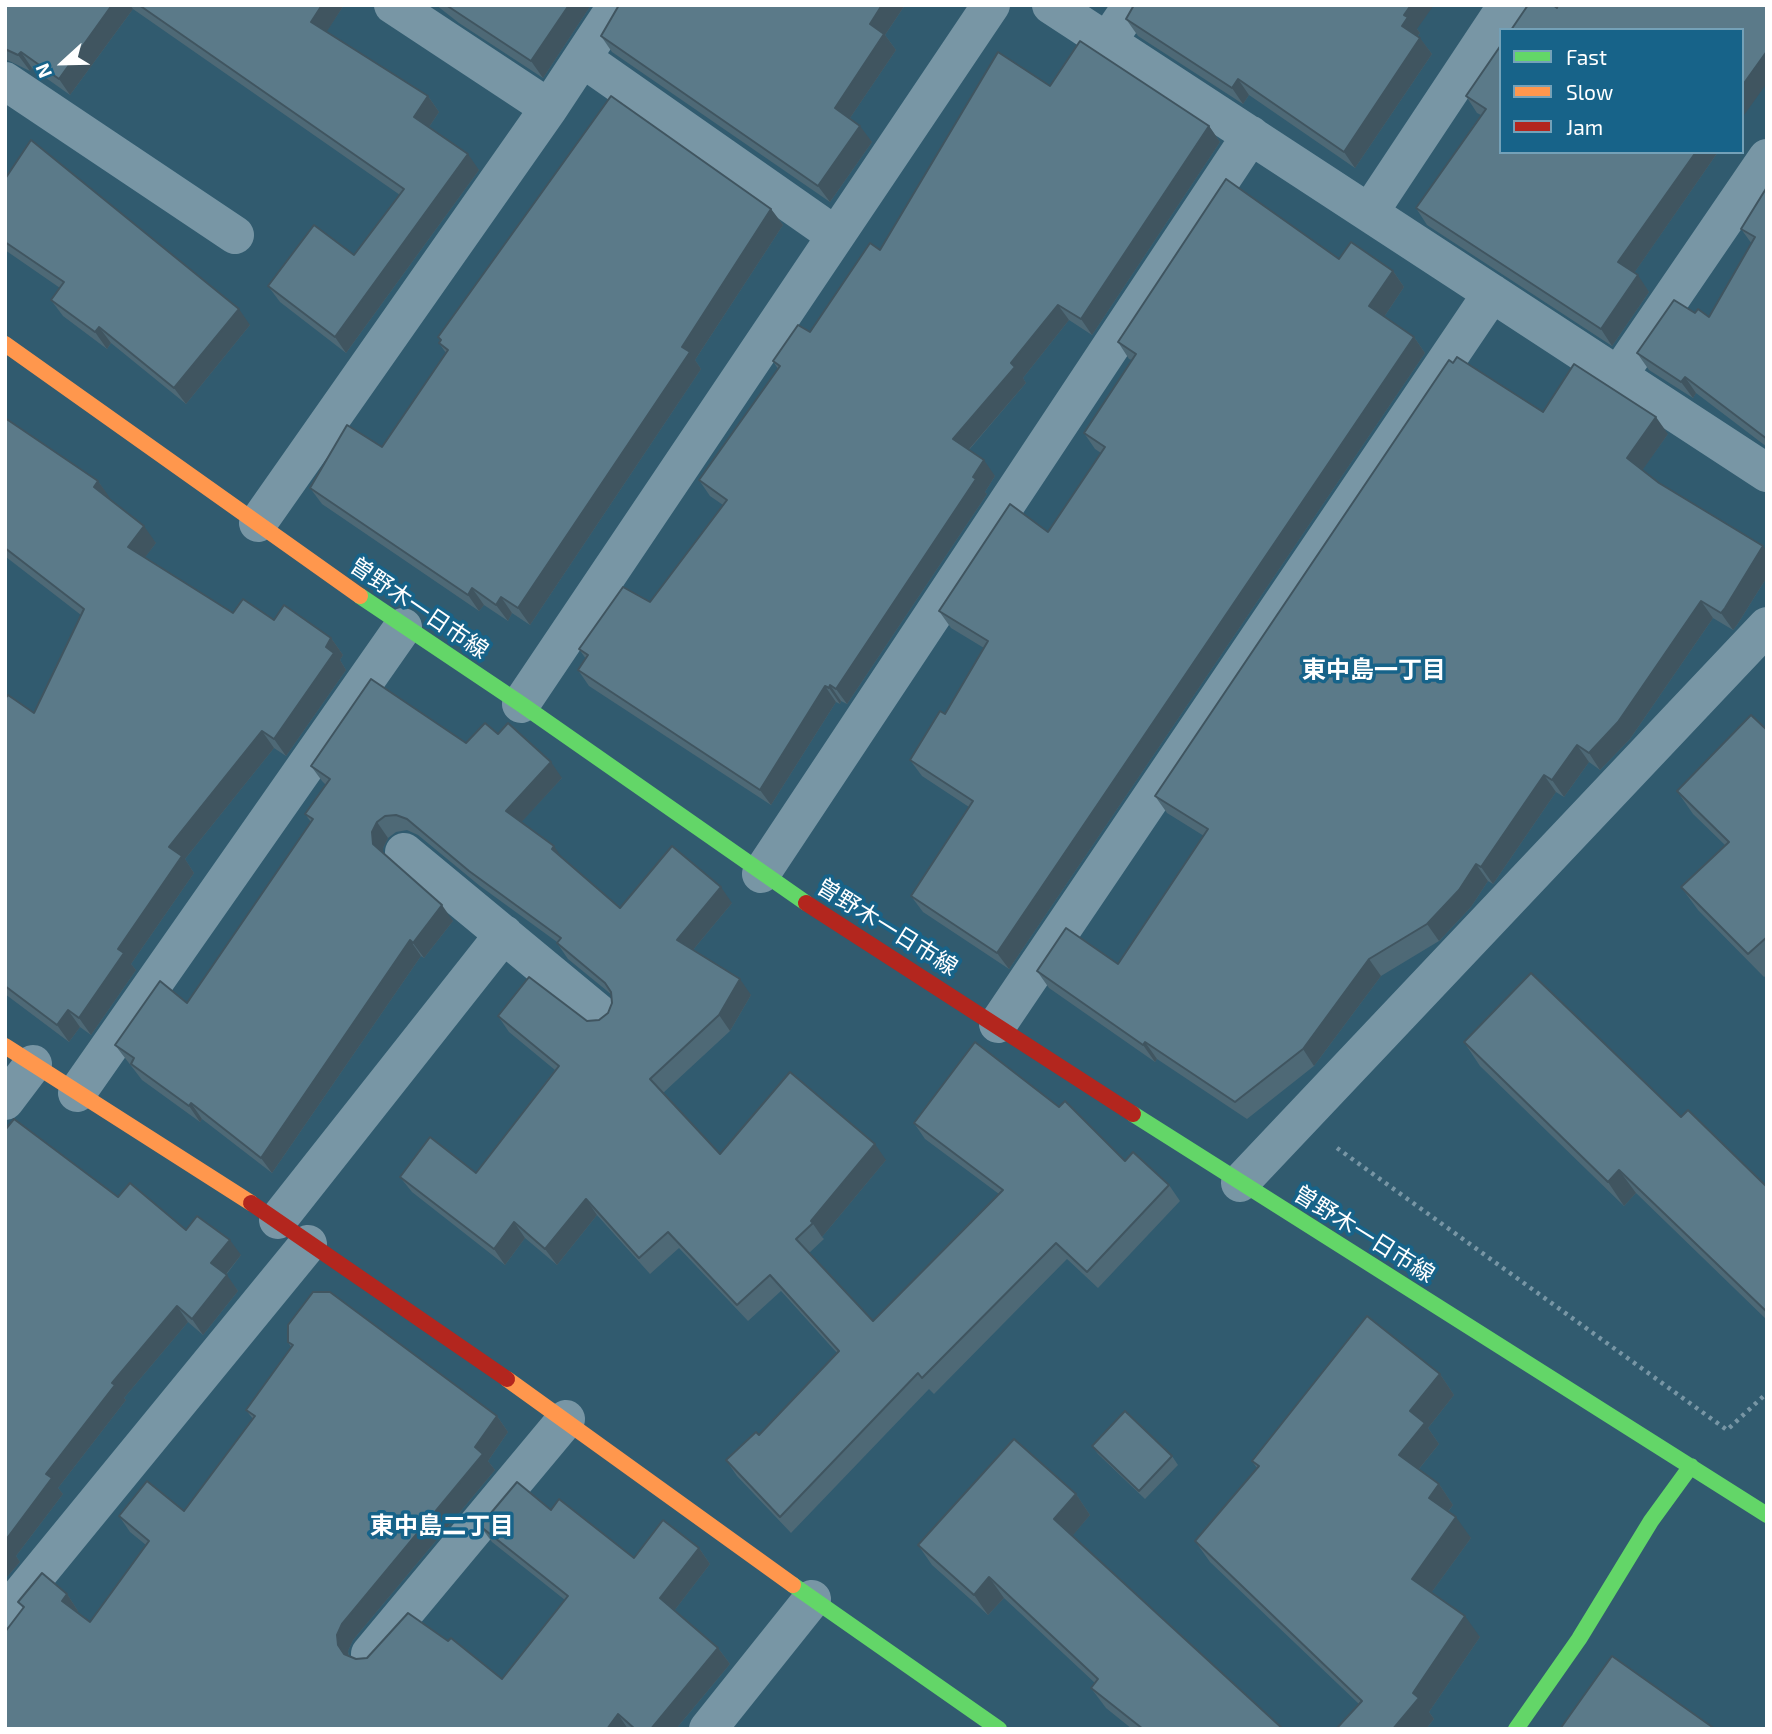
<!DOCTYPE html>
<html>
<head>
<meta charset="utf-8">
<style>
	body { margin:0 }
	#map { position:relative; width:1772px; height:1734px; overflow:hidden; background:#315b6f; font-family:"Exo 2",sans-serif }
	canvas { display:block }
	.frame { position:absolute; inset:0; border:7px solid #fff; pointer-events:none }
	.legend { position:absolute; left:1499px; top:28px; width:245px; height:126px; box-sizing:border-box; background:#176389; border:2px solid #74a1b8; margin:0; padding:9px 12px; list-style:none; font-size:21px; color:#fff }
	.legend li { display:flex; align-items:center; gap:14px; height:35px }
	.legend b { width:35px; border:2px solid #74a1b8 }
	.north { position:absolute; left:28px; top:28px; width:70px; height:70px; -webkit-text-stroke:5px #176389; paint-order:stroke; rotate:248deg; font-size:19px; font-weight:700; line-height:28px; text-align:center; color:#fff }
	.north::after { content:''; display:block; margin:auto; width:24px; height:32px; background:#fff; clip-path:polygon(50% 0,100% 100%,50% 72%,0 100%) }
</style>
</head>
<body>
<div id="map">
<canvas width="1772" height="1734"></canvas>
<div class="frame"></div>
<ul class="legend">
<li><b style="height:9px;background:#63d668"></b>Fast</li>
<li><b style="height:9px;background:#ff974d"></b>Slow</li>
<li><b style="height:9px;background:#b3261e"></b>Jam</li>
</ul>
<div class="north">N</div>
</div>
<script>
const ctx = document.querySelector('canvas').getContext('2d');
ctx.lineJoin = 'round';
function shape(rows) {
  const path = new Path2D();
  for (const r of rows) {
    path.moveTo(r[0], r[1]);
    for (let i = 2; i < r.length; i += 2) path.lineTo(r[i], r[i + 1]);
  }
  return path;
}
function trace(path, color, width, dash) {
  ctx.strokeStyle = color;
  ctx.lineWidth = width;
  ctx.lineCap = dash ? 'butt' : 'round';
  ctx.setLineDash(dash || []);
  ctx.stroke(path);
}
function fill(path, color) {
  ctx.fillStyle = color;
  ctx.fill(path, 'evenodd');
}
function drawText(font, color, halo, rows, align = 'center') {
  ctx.font = font + ' "Exo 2","Noto Sans JP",sans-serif';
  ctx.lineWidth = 7;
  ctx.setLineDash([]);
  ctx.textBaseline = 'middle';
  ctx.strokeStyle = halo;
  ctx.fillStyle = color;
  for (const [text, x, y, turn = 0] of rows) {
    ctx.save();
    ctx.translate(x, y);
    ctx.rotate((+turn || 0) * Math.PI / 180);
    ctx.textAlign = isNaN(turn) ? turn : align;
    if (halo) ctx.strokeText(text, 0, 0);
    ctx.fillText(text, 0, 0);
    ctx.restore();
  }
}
trace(shape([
	[1337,1148,1727,1430,1767,1393]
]), '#7896a5', 4.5, [3.5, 5]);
trace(shape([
	[393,5,549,108],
	[1051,5,1767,473],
	[1107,42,1132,5],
	[582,58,835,235],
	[5,81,235,235],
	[1369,213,1507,5],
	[1618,376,1767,158],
	[258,523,549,108,617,5],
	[521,704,991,5],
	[404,852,602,1016],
	[761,874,1251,135],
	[998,1024,1492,293],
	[77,1093,403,627],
	[5,1101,33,1064],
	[1240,1183,1767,626],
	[278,1220,504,934],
	[5,1614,308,1244],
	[370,1654,566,1419],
	[708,1729,812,1599]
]), '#7896a5', 38);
trace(shape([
	[360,596,521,704,806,903],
	[1133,1114,1767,1515],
	[793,1585,999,1729],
	[1516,1729,1579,1639,1651,1521,1691,1466]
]), '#63d668', 16);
trace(shape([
	[5,344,360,596],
	[5,1046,251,1203],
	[507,1379,793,1585]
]), '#ff974d', 16);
trace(shape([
	[806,903,1133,1114],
	[251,1203,507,1379]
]), '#b3261e', 16);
fill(shape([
	[5,5,344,5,326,32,428,96,439,112,429,127,479,170,346,353,280,302,268,286,354,255,400,195,133,9,70,95,32,68,30,71,5,59],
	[436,5,591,5,543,78,459,23],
	[619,5,905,5,885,35,896,50,850,118,872,142,830,202,612,52,601,36],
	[1126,19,1417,29,1420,33,1418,36,1432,54,1355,168,1249,95,1243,104,1138,36],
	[1050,86,1209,126,1220,142,1092,335,1069,320,1023,378,1026,383,969,450,995,476,985,492,987,494,847,704,841,701,840,704,836,702,771,805,589,686,578,670,586,659,579,649,650,602,723,505,710,496,699,480,778,369,773,361,810,332,880,250],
	[1466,96,1718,152,1634,273,1649,292,1612,346,1427,225,1416,208,1481,115,1477,113],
	[5,179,250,325,186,404,111,343,107,349,63,316,51,300,60,288,5,250],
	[1767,187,1767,447,1696,393,1693,398,1649,370,1637,353,1695,313,1709,317,1752,244,1741,229],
	[771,209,783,225,695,360,701,369,530,625,512,613,508,621,484,605,479,611,322,504,310,488,382,447,446,353,439,343,440,341,438,337],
	[1339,259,1393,271,1404,287,1384,317,1414,337,1425,353,1009,969,923,912,911,896,969,807,922,776,910,760,945,714,984,648,951,628,939,611,1048,532,1101,453,1095,449,1084,433,1132,360,1129,359,1118,342],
	[1543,412,1668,434,1642,470,1659,483,1767,551,1767,577,1737,625,1733,630,1713,618,1630,739,1600,770,1589,762,1564,797,1556,792,1493,884,1488,881,1471,907,1439,941,1381,976,1314,1066,1247,1119,1157,1059,1155,1062,1049,988,1037,971,1118,964,1204,836,1167,813,1155,796],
	[5,418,98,481,110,499,156,543,145,557,233,613,274,620,331,638,343,655,340,660,346,670,286,756,274,748,185,859,194,873,131,964,136,970,91,1035,80,1027,69,1042,5,994,5,699,34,713,81,615,6,557,5,558],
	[1767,730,1767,975,1764,977,1698,910,1681,887,1725,845,1693,814,1677,791],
	[498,734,562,778,521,822,620,908,732,903,693,950,751,995,730,1031,663,1093,720,1154,886,1160,822,1237,824,1239,809,1253,873,1321,999,1194,925,1139,914,1123,1125,1161,1169,1185,1180,1201,1098,1288,1067,1259,934,1394,929,1389,791,1533,737,1476,726,1460,759,1435,837,1353,781,1291,748,1321,679,1248,650,1274,597,1215,557,1265,525,1238,505,1265,412,1192,400,1177,476,1173,555,1070,509,1032,498,1016,587,1021,599,1020,608,1013,612,1003,612,995,568,959,557,943,557,942,480,886,418,835,407,830,396,832,388,838,383,848,383,854,453,921,424,958,421,956,272,1173,202,1119,200,1122,142,1080,115,1045,187,1003,311,822,305,814,326,785,322,781,311,766,466,743],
	[1464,1042,1681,1117,1767,1187,1767,1320,1636,1193,1624,1206,1480,1066],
	[118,1197,241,1255,226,1275,238,1291,203,1335,188,1322,124,1398,126,1400,58,1488,63,1494,16,1556,20,1562,5,1579],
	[288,1342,497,1416,508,1432,488,1461,495,1470,353,1640,348,1651,349,1656,356,1659,502,1679,565,1600,492,1542,480,1526,551,1510,634,1558,699,1548,710,1564,674,1611,718,1648,730,1664,676,1729,5,1729,23,1608,18,1602,67,1594,78,1611,77,1612,90,1622,146,1545,130,1532,119,1516,184,1511,253,1419,246,1410,291,1347],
	[1440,1374,1454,1395,1428,1428,1439,1444,1419,1469,1439,1484,1453,1505,1448,1512,1471,1538,1431,1593,1480,1637,1429,1712,1434,1719,1426,1729,1336,1729,1359,1704,1210,1562,1195,1541,1257,1468,1252,1461],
	[1092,1446,1172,1456,1178,1465,1145,1499,1098,1454],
	[1076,1494,1090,1515,1072,1536,1283,1729,1132,1729,1106,1708,1091,1688,1095,1683,1004,1598,988,1615,932,1565,918,1545]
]), '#4e6976');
fill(shape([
	[112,5,130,5,133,9,70,95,59,79],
	[322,5,344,5,322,39,311,22],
	[569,5,591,5,543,78,531,61],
	[882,5,905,5,885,35,896,50,846,124,835,108,870,24],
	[1411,5,1434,5,1417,29,1420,33,1413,42,1402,26,1404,15],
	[1420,38,1432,54,1355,168,1344,152],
	[1767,51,1767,83,1742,118,1742,86],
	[21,52,32,68,30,71,18,55],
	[1238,79,1249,95,1243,104,1232,88],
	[428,96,439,112,425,133,414,117],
	[860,126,872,142,830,202,818,186],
	[1209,126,1220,142,1092,335,1081,319],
	[1696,152,1718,152,1630,279,1618,262],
	[468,154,479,170,346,353,335,337],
	[771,209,783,225,695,360,701,369,530,625,518,608,682,347],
	[1393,271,1404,287,1380,323,1369,306],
	[1638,275,1649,292,1612,346,1601,329],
	[1058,305,1069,320,1023,378,1026,383,964,455,953,439,1011,363],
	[239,309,250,325,186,404,174,388],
	[99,327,111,343,107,349,95,332],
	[1414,337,1425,353,1009,969,997,953],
	[1685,377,1696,393,1693,398,1681,382],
	[1656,417,1668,434,1639,475,1627,458],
	[984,460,995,476,985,492,987,494,847,704,836,689],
	[98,481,110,498,106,504,94,487],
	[144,526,156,543,140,564,128,547],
	[1763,546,1767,551,1767,577,1737,625,1733,630,1721,613],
	[472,588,484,605,479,611,468,595],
	[501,597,512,613,508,621,496,605],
	[1701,601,1713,618,1630,739,1600,770,1589,753],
	[331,638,343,655,340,660,346,670,286,756,274,739],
	[830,685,841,701,840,704,829,688],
	[825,686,836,702,771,805,760,790],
	[262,731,274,748,185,859,194,873,131,964,136,970,91,1035,79,1018,118,949,169,847],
	[1577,745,1589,762,1564,797,1552,780],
	[551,762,562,778,517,827,506,811],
	[1544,775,1556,792,1493,884,1481,867],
	[377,822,388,838,383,848,384,860,373,844,372,832],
	[554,846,565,862,552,849],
	[1476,864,1488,881,1471,907,1439,941,1427,924],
	[721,887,732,903,688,956,677,940],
	[442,905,453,921,424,958,413,943],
	[410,940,421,956,272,1173,261,1158],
	[1369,959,1381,976,1314,1066,1303,1049],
	[740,979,751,995,730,1031,719,1015],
	[68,1010,80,1027,69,1042,57,1025],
	[1145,1042,1157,1059,1155,1062,1143,1045],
	[191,1103,202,1119,200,1122,189,1106],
	[875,1144,886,1160,822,1237,811,1221],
	[1619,1170,1636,1193,1624,1206,1608,1182],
	[586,1199,597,1215,557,1265,545,1249],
	[514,1222,525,1238,505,1265,494,1249],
	[230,1240,241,1255,222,1279,211,1263],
	[227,1275,238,1291,203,1335,192,1319],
	[177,1306,188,1322,124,1398,126,1400,58,1488,63,1494,16,1556,20,1562,5,1579,5,1541,46,1474,112,1383],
	[1440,1374,1454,1395,1428,1428,1439,1444,1414,1475,1399,1455,1410,1411],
	[497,1416,508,1432,488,1461,495,1470,353,1640,348,1651,349,1661,338,1645,337,1635,342,1624],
	[1439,1484,1453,1505,1443,1518,1429,1498],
	[1076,1494,1090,1515,1069,1540,1054,1519],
	[1456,1517,1471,1538,1426,1600,1412,1579],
	[699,1548,710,1564,671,1615,660,1598],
	[989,1577,1004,1598,988,1615,974,1595],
	[67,1594,78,1611,73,1617,62,1601],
	[1465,1616,1480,1637,1429,1712,1434,1719,1426,1729,1393,1729,1413,1693],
	[718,1648,730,1664,676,1729,651,1729],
	[618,1714,628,1729,607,1729]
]), '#405560');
const building = shape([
	[5,5,112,5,59,79,21,52,18,55,5,49,5,5],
	[139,5,322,5,311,22,428,96,414,117,468,154,335,337,268,286,314,225,354,255,404,189,139,5],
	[446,5,569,5,531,61,446,5],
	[619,5,882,5,870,24,884,34,835,108,860,126,818,186,601,36,619,5],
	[1134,5,1411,5,1404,15,1408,17,1402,26,1420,38,1344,152,1238,79,1232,88,1126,19,1134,5],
	[1528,5,1553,5,1557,8,1558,5,1767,5,1767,51,1742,86,1742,30,1511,30,1528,5],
	[1080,41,1209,126,1081,319,1058,305,1011,363,1015,367,953,439,984,460,973,477,976,479,836,689,830,685,829,688,825,686,760,790,578,670,588,655,579,649,623,587,650,602,727,500,699,480,780,366,773,361,798,325,810,332,870,243,880,250,998,52,1050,86,1080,41],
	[1501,45,1501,152,1696,152,1618,262,1638,275,1601,329,1416,208,1486,109,1466,96,1501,45],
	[611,96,771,209,682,347,690,352,518,608,501,597,496,605,472,588,468,595,310,488,347,425,382,447,448,350,439,343,441,340,438,337,611,96],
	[31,140,239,309,174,388,99,327,95,332,51,300,64,282,5,242,5,179,31,140],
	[1226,179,1339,259,1351,242,1393,271,1369,306,1414,337,997,953,911,896,973,801,910,760,940,711,945,714,988,641,939,611,1010,504,1048,532,1105,447,1084,433,1136,354,1118,342,1226,179],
	[1767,187,1767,439,1685,377,1681,382,1637,353,1674,300,1695,313,1698,309,1709,317,1755,237,1741,229,1767,187],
	[1457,357,1543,412,1574,364,1656,417,1627,458,1659,483,1763,546,1725,608,1721,613,1701,601,1618,722,1589,753,1577,745,1552,780,1544,775,1481,867,1476,864,1459,890,1427,924,1369,959,1303,1049,1235,1102,1145,1042,1143,1045,1037,971,1066,928,1118,964,1208,829,1155,796,1449,360,1453,363,1457,357],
	[5,418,98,481,94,487,144,526,128,547,233,613,243,599,274,620,284,605,331,638,326,647,334,653,274,739,262,731,169,847,182,856,118,949,124,953,79,1018,68,1010,57,1025,5,986,5,699,8,695,34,713,84,609,5,548,5,418],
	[371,679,466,743,485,723,498,734,508,723,551,762,506,811,554,846,552,849,620,908,672,846,721,887,677,940,740,979,719,1015,650,1079,720,1154,790,1072,875,1144,811,1221,813,1223,796,1239,873,1321,1003,1190,914,1123,975,1042,1059,1107,1065,1101,1125,1161,1133,1152,1169,1185,1087,1272,1056,1243,922,1378,918,1373,780,1517,726,1460,756,1432,759,1435,839,1351,770,1275,737,1305,668,1232,639,1258,586,1199,545,1249,514,1222,494,1249,400,1177,430,1137,476,1173,559,1066,498,1016,529,977,587,1021,599,1020,608,1013,612,1003,611,992,605,983,557,943,561,938,469,871,407,819,396,815,385,816,377,822,372,832,373,844,442,905,413,943,410,940,261,1158,191,1103,189,1106,131,1064,134,1058,115,1045,160,981,187,1003,313,819,305,814,330,779,311,766,371,679],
	[1751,715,1767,730,1767,937,1748,954,1681,887,1729,842,1677,791,1751,715],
	[1531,973,1681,1117,1688,1110,1767,1187,1767,1312,1619,1170,1608,1182,1464,1042,1531,973],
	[14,1119,118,1197,130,1183,186,1230,197,1216,230,1240,211,1263,227,1275,192,1319,177,1306,112,1383,115,1385,46,1474,52,1478,5,1541,5,1130,14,1119],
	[313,1292,330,1292,497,1416,475,1447,483,1454,342,1624,337,1635,338,1645,344,1654,356,1659,367,1658,408,1613,448,1641,451,1638,502,1679,568,1596,480,1526,517,1482,551,1510,559,1499,634,1558,663,1520,699,1548,660,1598,718,1648,651,1729,635,1729,618,1714,607,1729,5,1729,5,1632,24,1607,18,1602,42,1573,67,1594,62,1601,90,1622,149,1541,119,1516,147,1481,184,1511,255,1416,246,1410,293,1345,288,1342,288,1325,313,1292],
	[1367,1316,1440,1374,1410,1411,1425,1423,1399,1455,1439,1484,1429,1498,1456,1517,1412,1579,1465,1616,1413,1693,1419,1698,1393,1729,1336,1729,1362,1701,1195,1541,1259,1466,1252,1461,1367,1316],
	[1125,1411,1172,1456,1139,1491,1092,1446,1125,1411],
	[1014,1439,1076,1494,1054,1519,1283,1729,1143,1729,1091,1688,1098,1679,989,1577,974,1595,918,1545,1014,1439],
	[1612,1656,1715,1729,1560,1729,1612,1656]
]);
fill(building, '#5b7a89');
trace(building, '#405560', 2);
drawText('23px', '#fff', '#176389', [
	["曽野木一日市線",419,608,34],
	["曽野木一日市線",887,927,32],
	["曽野木一日市線",1364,1234,32]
]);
drawText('bold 24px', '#fff', '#176389', [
	["東中島一丁目",1374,670],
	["東中島二丁目",442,1526]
]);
</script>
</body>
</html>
